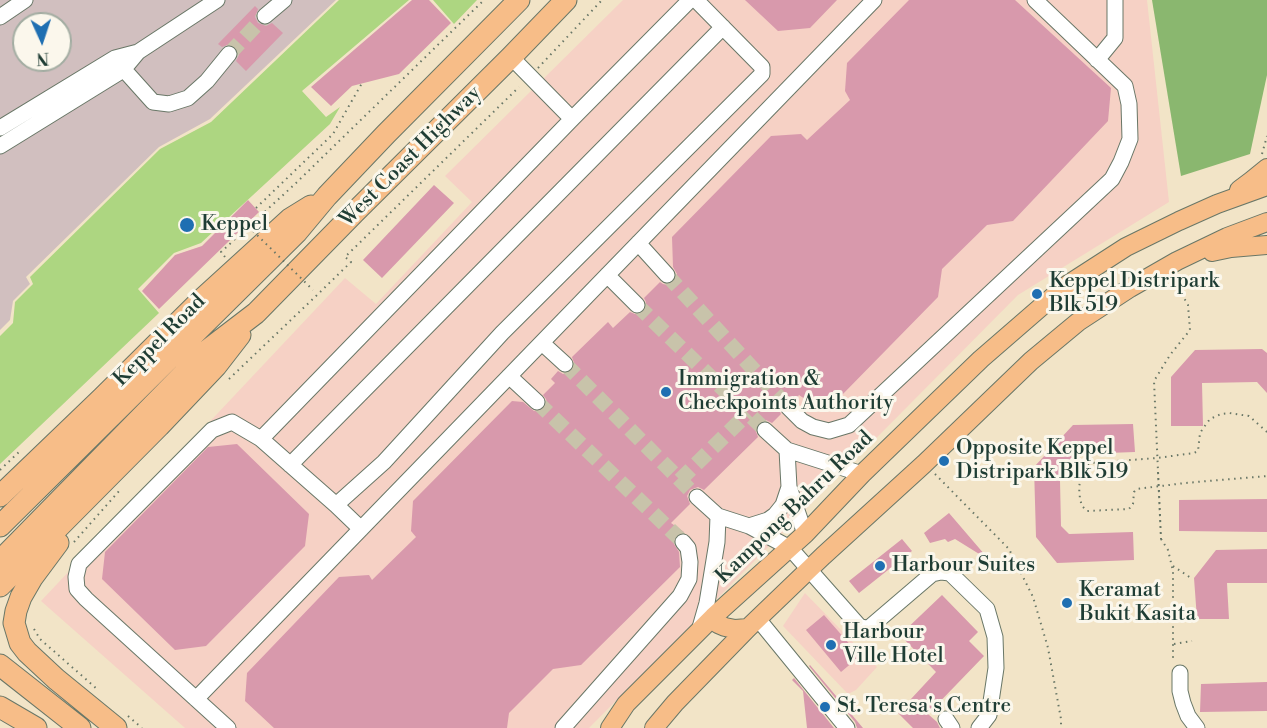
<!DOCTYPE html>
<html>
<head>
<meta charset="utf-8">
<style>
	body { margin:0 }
	#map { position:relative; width:1267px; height:728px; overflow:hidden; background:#f2e4c7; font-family:"Libre Bodoni",serif }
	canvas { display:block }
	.north { position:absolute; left:12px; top:12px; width:60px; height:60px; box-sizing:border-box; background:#fbf7ec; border:2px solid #a3ada2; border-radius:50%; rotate:177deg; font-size:16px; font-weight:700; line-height:24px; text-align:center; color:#1f3d34 }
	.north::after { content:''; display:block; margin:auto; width:21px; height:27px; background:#1f6fb2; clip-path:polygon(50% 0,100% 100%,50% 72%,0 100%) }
</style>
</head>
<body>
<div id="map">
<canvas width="1267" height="728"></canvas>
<div class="north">N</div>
</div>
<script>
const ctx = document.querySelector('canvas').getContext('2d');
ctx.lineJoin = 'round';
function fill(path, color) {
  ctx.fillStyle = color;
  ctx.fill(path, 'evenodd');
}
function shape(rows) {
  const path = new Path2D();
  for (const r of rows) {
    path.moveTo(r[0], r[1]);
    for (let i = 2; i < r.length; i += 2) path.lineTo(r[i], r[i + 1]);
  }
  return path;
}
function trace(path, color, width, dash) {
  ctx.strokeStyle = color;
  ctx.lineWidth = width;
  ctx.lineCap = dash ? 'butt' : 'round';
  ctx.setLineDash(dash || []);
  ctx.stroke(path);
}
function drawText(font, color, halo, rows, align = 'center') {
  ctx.font = font + ' "Libre Bodoni",serif';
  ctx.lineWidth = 6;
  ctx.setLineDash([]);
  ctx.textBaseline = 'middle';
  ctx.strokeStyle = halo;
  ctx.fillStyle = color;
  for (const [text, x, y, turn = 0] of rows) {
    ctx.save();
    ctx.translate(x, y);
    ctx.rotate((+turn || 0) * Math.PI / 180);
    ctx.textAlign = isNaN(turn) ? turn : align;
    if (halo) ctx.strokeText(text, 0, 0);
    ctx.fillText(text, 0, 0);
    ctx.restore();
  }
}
fill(shape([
	[623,0,1147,0,1169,202,1018,295,589,728,185,728,41,601,345,278,376,304,472,202,445,176],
	[805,593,877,667,856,690,848,694,783,626]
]), '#f6d1c5');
fill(shape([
	[0,0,336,0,210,119,159,147,26,277,30,284,13,301,10,320,0,330],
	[24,24,60,24,60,60,24,60]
]), '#d1bfbf');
fill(shape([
	[339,0,409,0,302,91,326,117,340,107,330,124,201,243,174,253,138,289,159,313,0,464,0,336,13,323,15,302,33,284,30,277,160,149,211,122],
	[433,0,477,0,454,24]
]), '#add681');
fill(shape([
	[1152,0,1267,0,1267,75,1250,154,1181,176]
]), '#8ab76f');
fill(shape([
	[412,0,429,0,451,23,399,74,352,86,331,106,311,87],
	[745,0,837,0,810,28,778,31],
	[909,0,1015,0,1111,88,1108,121,1013,221,987,225,942,269,938,297,840,397,808,401,799,395,795,400,790,398,782,400,778,405,779,410,781,414,772,423,766,420,758,423,755,429,758,437,704,490,698,487,690,490,687,496,690,504,671,523,684,532,677,534,674,539,674,544,679,552,680,567,581,665,553,669,509,713,507,728,274,728,245,701,247,673,339,577,369,575,372,580,416,537,411,531,413,501,512,401,523,402,534,411,539,411,544,409,547,404,546,399,543,395,555,383,551,379,558,371,563,374,572,371,575,366,572,357,608,322,613,328,630,312,635,314,643,312,646,307,646,302,644,298,660,282,663,284,668,285,674,282,677,274,673,267,672,237,771,136,801,134,807,140,850,100,845,91,847,63],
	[255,6,258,9,255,17,258,23,266,26,272,23,283,33,246,71,236,61,239,55,236,47,230,44,222,47,218,44],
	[434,185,454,203,382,278,363,260],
	[248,200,259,212,159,309,142,291,175,255,202,246],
	[1262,349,1267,353,1267,393,1257,382,1202,383,1203,426,1171,426,1171,377,1195,350],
	[1133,424,1135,452,1080,454,1060,481,1061,526,1069,534,1133,532,1134,560,1057,563,1036,537,1034,467,1073,425],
	[237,444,309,514,305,546,206,646,175,650,102,579,105,552,208,447],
	[1267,499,1267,532,1179,531,1179,500],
	[949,513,985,555,984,557,955,539,948,542,945,539,930,543,924,533],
	[902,539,912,551,859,593,849,581],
	[1267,549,1267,583,1227,583,1229,619,1197,619,1194,578,1216,550],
	[942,595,978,632,969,641,984,656,928,714,937,722,940,728,913,728,898,713,936,672,900,635],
	[824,615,860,656,841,672,806,630],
	[810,665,863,728,857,728,855,722,809,666],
	[794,678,834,728,807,728,803,691,792,680],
	[1267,682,1267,711,1200,712,1201,684]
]), '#d899ac');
trace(shape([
	[229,54,265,16],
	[667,275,788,407],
	[637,305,765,430],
	[565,364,697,497],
	[537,402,683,542],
	[680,480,748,413]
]), '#c8c3aa', 15, [15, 8]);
const minor = shape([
	[690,0,572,119,261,439,336,505,384,462,502,333,762,74,762,67,696,0],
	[265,16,284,0],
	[0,17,25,0],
	[511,57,572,119],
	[1097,60,1115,38,1115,0],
	[118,63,153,102,169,104,188,98,207,81,229,54],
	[0,128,115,58,138,52],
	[0,146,123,70,138,52,217,0],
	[638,243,667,275],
	[607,275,637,305],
	[542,343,565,364],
	[509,376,537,402],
	[788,407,802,421,813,427,829,431,849,425,1112,179,1121,162,1130,139,1129,104,1125,86,1035,0],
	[765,430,787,450,862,474],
	[787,450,789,487,805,534],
	[290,465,723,27],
	[697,497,718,516,749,526,790,548,859,626,865,628,870,627,932,574,941,572,950,573,987,609,995,637,996,668,989,715,979,728],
	[336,505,361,529],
	[749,526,768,520,775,515,783,505,789,487],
	[758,619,847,728],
	[699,631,707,603,717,542,718,516],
	[1180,673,1180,691,1183,703,1188,716,1197,728],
	[196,699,874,0],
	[946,719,952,728],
	[228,728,86,599,77,589,76,577,79,564,212,430,232,422,261,439],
	[563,728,680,596,689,579,690,562,688,548,683,542]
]);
const major = shape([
	[1239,190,1251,181,1267,168],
	[1212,252,1231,248,1267,245],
	[713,617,718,624,725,627,735,629,748,628],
	[610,728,626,704,713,617,805,534,862,474,981,359,1064,287,1126,247,1179,221,1217,204,1267,186],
	[654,728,675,703,748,628,823,556,924,464,1031,361,1078,322,1130,288,1177,261,1227,237,1267,222]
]);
const highway = shape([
	[0,496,102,398,200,301,290,219,311,206],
	[0,526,297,232,327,196,386,134,519,0],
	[58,543,32,578,21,597,16,611,14,623,20,643,27,652,56,679,116,728],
	[0,561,205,352,256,313,355,212,511,57,566,0],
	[0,586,159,426,216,366,240,335],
	[0,665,80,728],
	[0,707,36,728]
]);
trace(minor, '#697767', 17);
trace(major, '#697767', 20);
trace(highway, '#697767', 23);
trace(shape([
	[538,68,602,0],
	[1262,154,1267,136],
	[256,208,333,134,362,83],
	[225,257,221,252,295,184,484,0],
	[229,379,316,296,351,262,345,257,519,87],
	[1267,432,1249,416,1229,413,1221,414,1210,419,1204,427,1200,433,1198,451,1194,453,1157,458,1090,463,1083,467,1079,487,1080,499,1082,506,1087,511,1129,509,1133,504,1134,492,1137,489,1185,483,1267,476],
	[0,470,20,451],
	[1158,472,1161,539,1154,381,1170,355,1190,330,1188,305,1175,282],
	[935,474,1009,549,1033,597,1048,648,1061,719,1061,728],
	[1161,539,1168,550,1173,571,1173,661],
	[74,542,120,490],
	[1173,566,1191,578],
	[34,629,40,639,97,689],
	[1174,644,1192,641],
	[128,716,142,728]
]), '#697767', 2, [1.5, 4.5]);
trace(minor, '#fff', 15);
trace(major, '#f7bd88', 18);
trace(highway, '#f7bd88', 21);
trace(shape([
	[253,231,313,290]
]), '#697767', 2, [1.5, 4.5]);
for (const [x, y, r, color] of [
	[187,225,8,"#1f6fb2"],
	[1037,294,6,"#1f6fb2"],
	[666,392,6,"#1f6fb2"],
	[944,461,6,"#1f6fb2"],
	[880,566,6,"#1f6fb2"],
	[1067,603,6,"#1f6fb2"],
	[831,645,6,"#1f6fb2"],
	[825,707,6,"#1f6fb2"]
]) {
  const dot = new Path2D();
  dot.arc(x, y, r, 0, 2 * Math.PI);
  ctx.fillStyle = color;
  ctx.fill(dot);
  trace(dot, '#fbf7ec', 2);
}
drawText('21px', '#1f3d34', '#fbf7ec', [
	["West Coast Highway",411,157,-45],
	["Keppel Road",160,341,-45],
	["Kampong Bahru Road",795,508,-44]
]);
drawText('21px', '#1f3d34', '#fbf7ec', [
	["Keppel",201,225],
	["Keppel Distripark",1049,282],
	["Blk 519",1049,306],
	["Immigration &",678,380],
	["Checkpoints Authority",678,404],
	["Opposite Keppel",956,449],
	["Distripark Blk 519",956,473],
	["Harbour Suites",892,566],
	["Keramat",1079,591],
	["Bukit Kasita",1079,615],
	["Harbour",843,633],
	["Ville Hotel",843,657],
	["St. Teresa's Centre",837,707]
], 'left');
</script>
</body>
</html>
